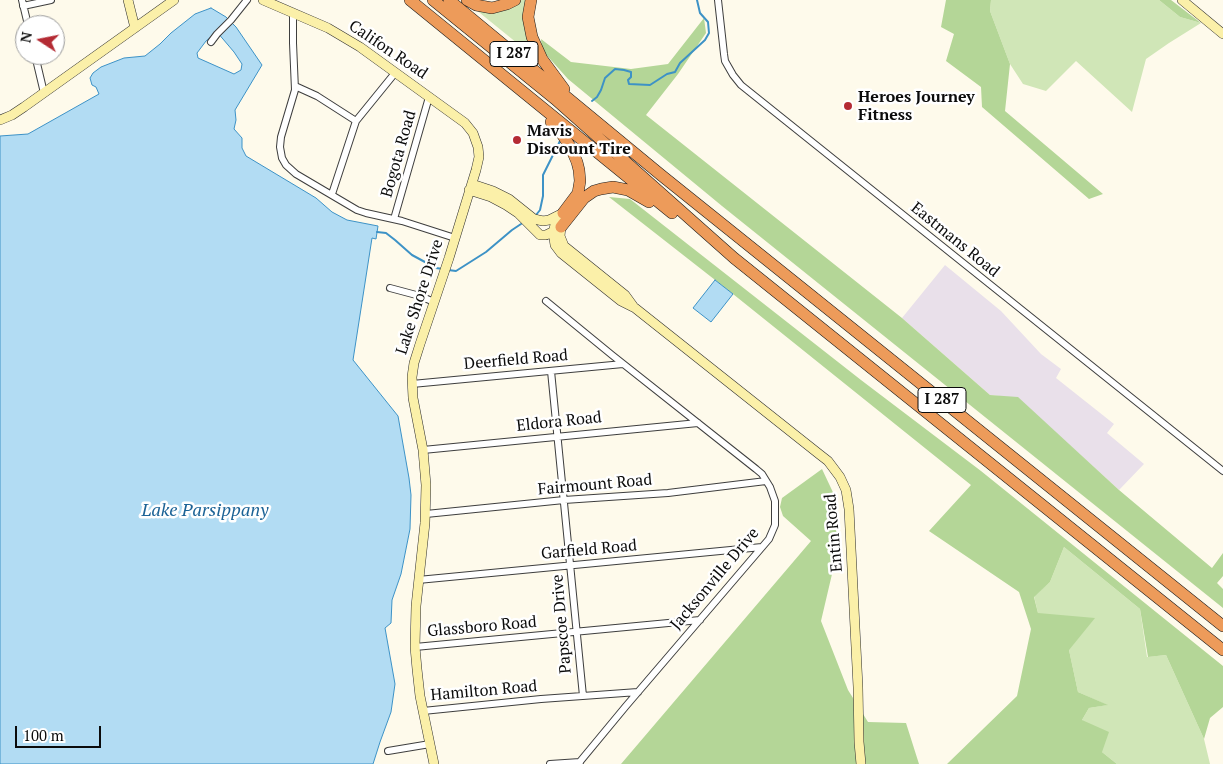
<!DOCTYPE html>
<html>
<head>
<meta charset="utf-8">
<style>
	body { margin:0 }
	#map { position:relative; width:1223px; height:764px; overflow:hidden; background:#fefaeb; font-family:"PT Serif",serif }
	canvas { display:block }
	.north { position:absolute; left:15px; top:15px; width:50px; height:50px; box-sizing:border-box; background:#fff; border:1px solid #9d9d9d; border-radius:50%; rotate:281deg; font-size:14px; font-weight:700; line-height:20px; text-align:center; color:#0b0b0b }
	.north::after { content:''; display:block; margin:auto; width:18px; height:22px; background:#b42b34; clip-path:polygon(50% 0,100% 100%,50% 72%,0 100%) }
	.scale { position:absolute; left:15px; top:726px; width:86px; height:22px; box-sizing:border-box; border:2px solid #0b0b0b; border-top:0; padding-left:6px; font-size:15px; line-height:18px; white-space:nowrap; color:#0b0b0b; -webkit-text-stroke:4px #fff; paint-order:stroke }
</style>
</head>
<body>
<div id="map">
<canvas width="1223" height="764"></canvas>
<div class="north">N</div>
<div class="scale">100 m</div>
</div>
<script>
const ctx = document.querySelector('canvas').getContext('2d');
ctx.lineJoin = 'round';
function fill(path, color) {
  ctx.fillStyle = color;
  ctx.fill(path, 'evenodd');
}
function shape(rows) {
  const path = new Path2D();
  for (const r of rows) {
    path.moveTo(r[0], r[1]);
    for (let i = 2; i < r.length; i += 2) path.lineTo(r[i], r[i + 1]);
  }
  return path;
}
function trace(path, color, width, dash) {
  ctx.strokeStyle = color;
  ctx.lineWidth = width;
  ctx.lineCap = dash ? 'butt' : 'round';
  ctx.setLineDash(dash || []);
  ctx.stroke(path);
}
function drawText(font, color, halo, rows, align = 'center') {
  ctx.font = font + ' "PT Serif",serif';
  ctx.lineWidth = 5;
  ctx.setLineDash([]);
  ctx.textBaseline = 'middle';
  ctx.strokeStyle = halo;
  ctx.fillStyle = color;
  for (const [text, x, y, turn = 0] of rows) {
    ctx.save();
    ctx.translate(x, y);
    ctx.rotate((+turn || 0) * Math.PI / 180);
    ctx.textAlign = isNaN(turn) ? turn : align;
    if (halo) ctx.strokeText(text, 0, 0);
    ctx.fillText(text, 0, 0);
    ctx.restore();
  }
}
fill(shape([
	[945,265,1001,311,1041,354,1061,369,1056,378,1114,424,1107,433,1144,464,1119,490,1018,398,990,395,902,318]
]), '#e9e0ea');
fill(shape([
	[518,0,527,0,535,55,533,56,475,9],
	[991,0,1159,0,1180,17,1201,23,1169,43,1146,59,1132,112,1076,61,1046,91,1023,84,1010,64,990,11],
	[1064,547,1140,609,1147,657,1166,655,1204,739,1210,764,1117,764,1102,752,1082,720,1089,708,1107,705,1078,692,1069,650,1038,613,1034,596,1050,582]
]), '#d0e6b7');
fill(shape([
	[946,0,991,0,990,11,1010,64,1005,111,1103,194,1089,199,982,107,981,87,946,61,954,34,941,27],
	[1159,0,1171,0,1201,23,1180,17],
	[704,18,706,33,678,74,646,115,902,318,990,395,1018,397,1119,490,1212,568,1223,553,1223,576,1217,583,1223,589,1223,608,722,206,568,79,542,50,541,39,571,62,631,69,668,64],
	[609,197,630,199,861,380,981,471,1223,666,1223,707,1210,718,1204,739,1166,655,1148,657,1140,609,1064,547,1050,582,1034,597,1038,613,1095,618,1069,650,1078,692,1108,705,1089,708,1082,720,1109,732,1102,752,1117,764,947,764,1017,696,1031,629,1019,592,929,531,971,485,733,294],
	[822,469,838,503,831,518,840,540,821,621,848,690,868,722,906,723,919,764,621,764,811,541,783,516,780,507,782,498]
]), '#b4d697');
const water = shape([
	[211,8,226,17,236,27,262,65,235,110,236,120,234,129,242,138,242,148,246,156,316,198,332,212,347,220,378,226,376,239,372,238,353,360,398,416,409,478,411,495,410,529,401,574,392,600,391,623,385,628,395,684,391,712,380,742,373,764,0,764,0,136,28,134,99,94,96,87,92,85,90,78,93,73,101,67,124,58,145,56,160,44,171,33,195,14,211,8],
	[217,32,234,52,242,64,241,70,234,74,198,58,197,53,206,41,217,32],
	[715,280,733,294,711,322,693,308,715,280]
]);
fill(water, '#b2dcf3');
trace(water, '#3d92c6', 1);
trace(shape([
	[592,101,597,97,601,90,605,78,615,69,624,70,631,72,631,77,628,80,629,84,650,85,667,74,675,72,680,63,705,40,709,33,708,22,700,13,697,0],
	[536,215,540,210,543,196,543,175,560,141],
	[377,232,386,233,395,240,412,255,436,268,443,269],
	[448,270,456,271,486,252,512,230,521,224]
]), '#3d92c6', 2);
const street = shape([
	[22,0,28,25],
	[718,0,724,54,725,61,733,75,741,85,1223,471],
	[23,6,51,0],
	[293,13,293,43,295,90,281,137,280,147,282,158,286,165,296,174,357,210,366,213,402,221,455,238],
	[211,42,217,34,231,20,247,0],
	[35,55,44,93],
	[295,86,317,96,356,121],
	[332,194,356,121,395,73],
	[394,219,429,97],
	[390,288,420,296,434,302],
	[546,301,612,355,756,469,762,474,770,487,775,501,775,525,769,539,626,706,578,764],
	[551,371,583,696],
	[412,384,623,364],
	[423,450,698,423],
	[426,514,564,500,668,493,766,481],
	[418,580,762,547],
	[415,647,700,620],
	[423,711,541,699,638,692],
	[388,751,430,744],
	[550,764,580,762]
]);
const secondary = shape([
	[128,0,135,28],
	[263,0,328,28,360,47,465,123,473,133,478,147,479,157,476,170,449,258,420,344,414,363,412,377,413,398,423,450,426,485,425,523,416,606,415,647,417,669,420,696,434,764],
	[1182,0,1223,34],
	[0,120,12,115,24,107,174,0],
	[472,184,493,191,509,199,534,219,543,221,549,220,563,213],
	[469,190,491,197,506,205,518,213,540,235,546,235,556,230],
	[563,213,555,225,553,232,555,245,561,253,621,301,635,308,819,454,828,461,840,477,846,490,849,509,858,687,859,742,861,764],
	[561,227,560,236,564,246,625,295,633,306]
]);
const highway = shape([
	[410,0,672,213],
	[433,0,555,99,734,258,1223,650],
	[449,0,661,175,1223,626],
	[467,0,476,5,492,8,507,4,515,0],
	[531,0,528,17,532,37,542,59,564,89],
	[551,122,560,131,571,148,577,162,579,170,580,181,578,193,563,213],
	[561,227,584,198,594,191,601,189,613,187,628,190,649,202]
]);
trace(street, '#3e3e3e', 8);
trace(secondary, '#2d2d2d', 10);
trace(highway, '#1c1c1c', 12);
trace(street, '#fff', 6);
trace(secondary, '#fbf0a9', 9);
trace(highway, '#ed9b5a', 11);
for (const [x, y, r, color] of [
	[848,106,5,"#b42b34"],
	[517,140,5,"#b42b34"]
]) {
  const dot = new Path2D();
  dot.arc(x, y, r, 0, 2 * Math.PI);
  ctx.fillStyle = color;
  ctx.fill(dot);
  trace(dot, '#fff', 2);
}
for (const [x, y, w] of [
	[514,54,48],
	[942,400,48]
]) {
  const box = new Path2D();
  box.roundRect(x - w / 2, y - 12.5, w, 25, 4);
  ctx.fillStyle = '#fff';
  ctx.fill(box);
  trace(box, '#0b0b0b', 1);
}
drawText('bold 15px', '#0b0b0b', null, [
	["I 287",514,54],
	["I 287",942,400]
]);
drawText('16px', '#0b0b0b', '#fff', [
	["Califon Road",388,50,34],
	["Bogota Road",399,154,-74],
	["Eastmans Road",955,240,39],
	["Lake Shore Drive",420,297,-72],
	["Deerfield Road",516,360,-5],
	["Eldora Road",559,422,-6],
	["Fairmount Road",595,485,-5],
	["Entin Road",834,533,-95],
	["Garfield Road",589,550,-5],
	["Jacksonville Drive",715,579,-50],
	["Papscoe Drive",562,624,-95],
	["Glassboro Road",482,627,-5],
	["Hamilton Road",484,691,-5]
]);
drawText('bold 16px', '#0b0b0b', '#fff', [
	["Heroes Journey",858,97],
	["Fitness",858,115],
	["Mavis",527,131],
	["Discount Tire",527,149]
], 'left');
drawText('italic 18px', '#1c6396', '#fff', [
	["Lake Parsippany",205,511]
]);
</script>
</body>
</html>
